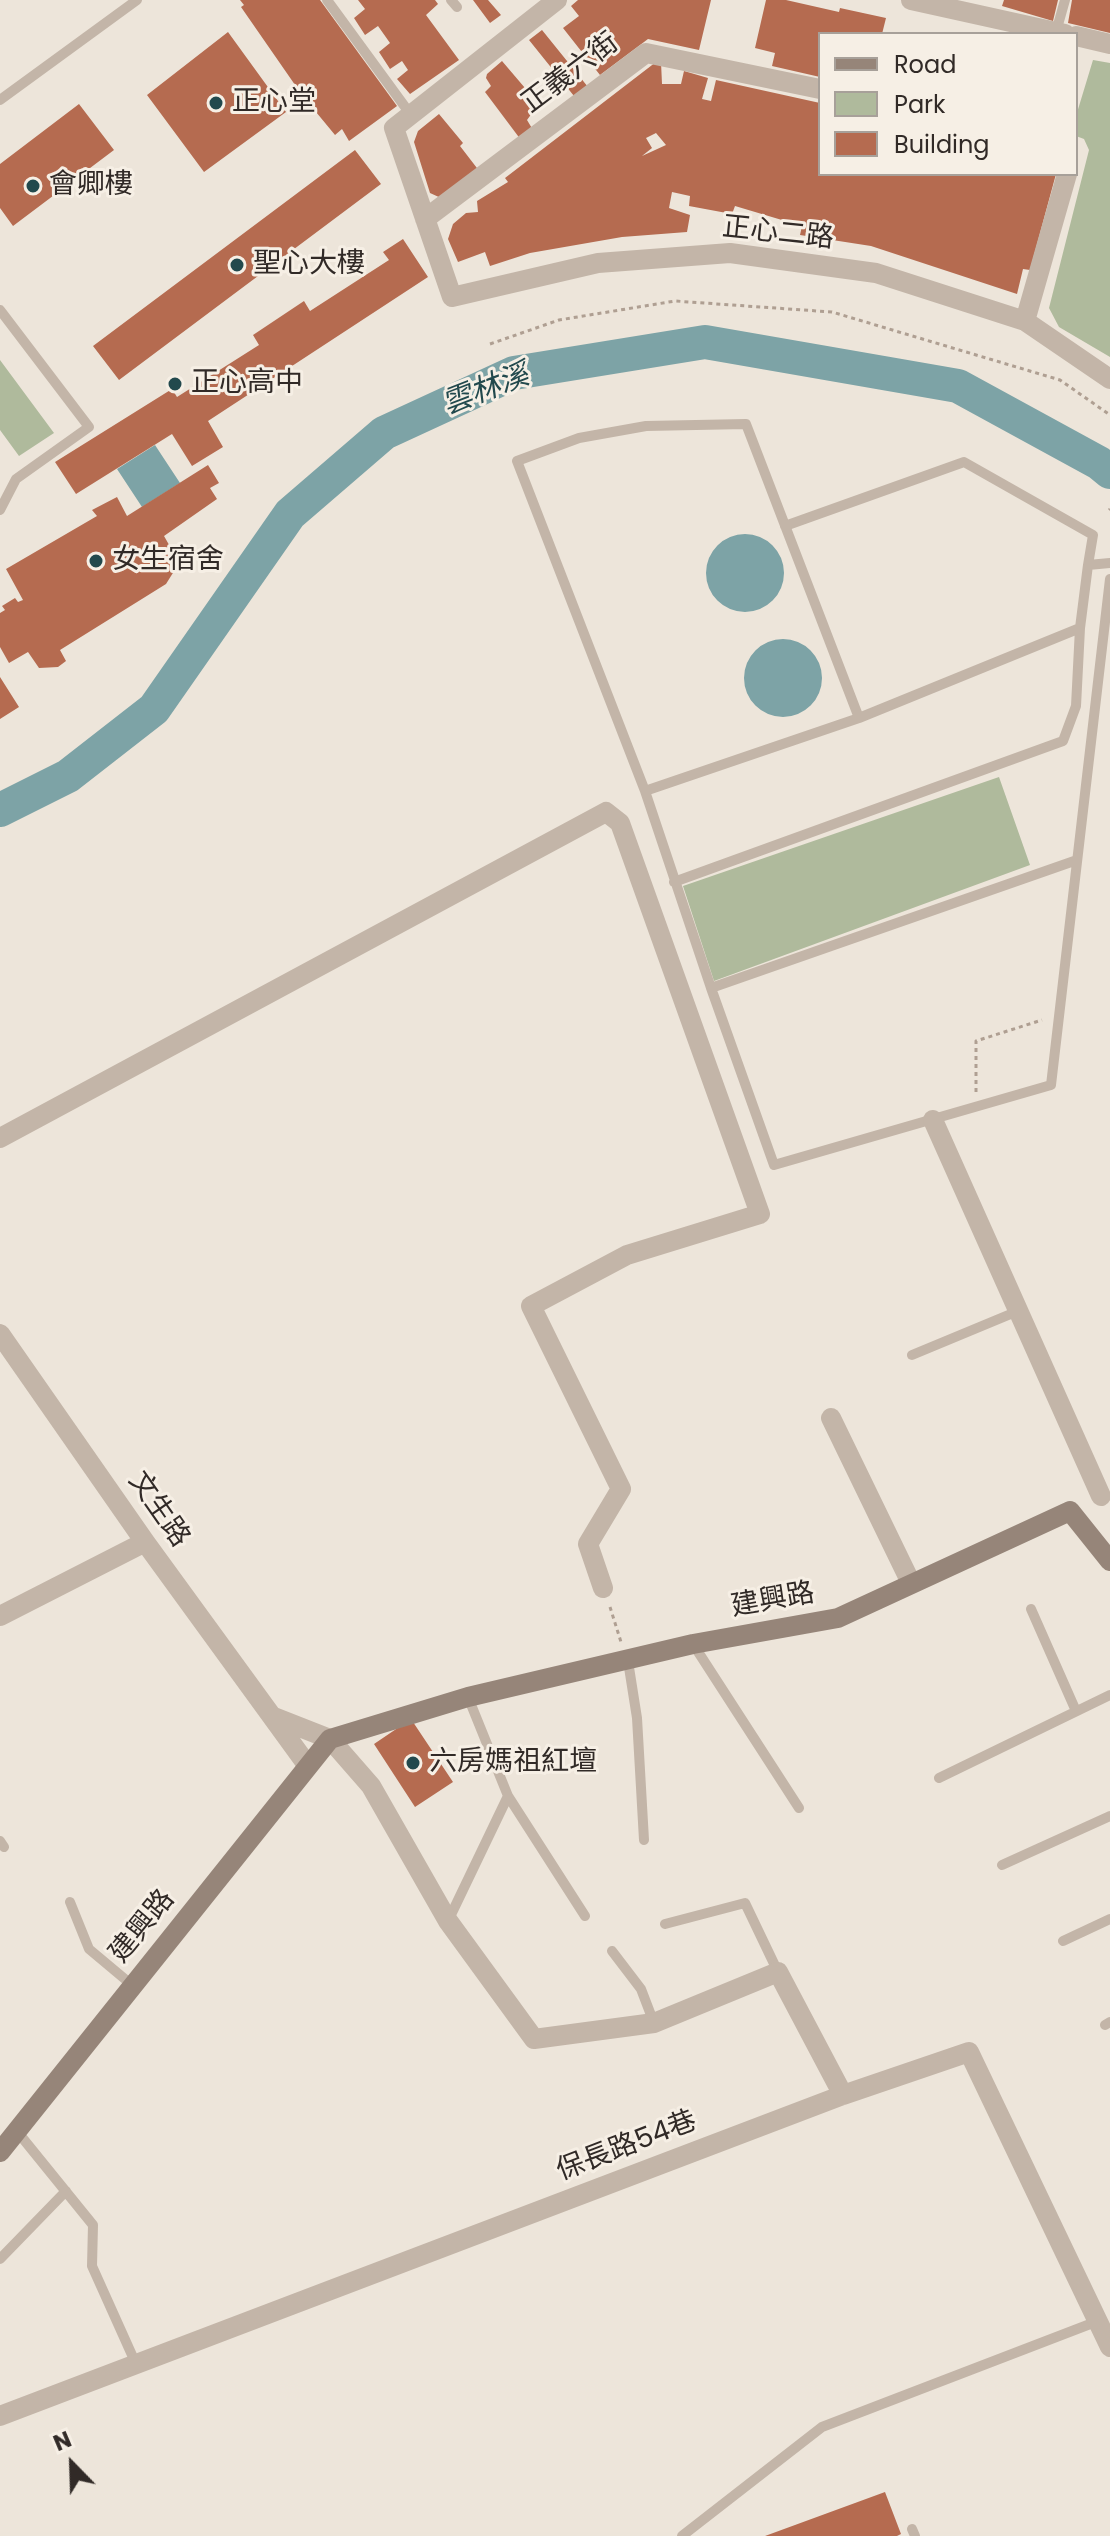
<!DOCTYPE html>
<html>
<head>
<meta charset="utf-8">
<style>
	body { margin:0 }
	#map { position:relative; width:1110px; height:2536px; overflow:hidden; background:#ede5da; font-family:Poppins,sans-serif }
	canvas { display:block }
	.legend { position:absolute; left:818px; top:32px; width:260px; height:144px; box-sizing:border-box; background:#f6efe5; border:2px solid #a7a099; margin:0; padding:10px 14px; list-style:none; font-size:24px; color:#312a27 }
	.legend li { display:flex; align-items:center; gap:16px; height:40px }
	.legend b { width:40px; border:2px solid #a7a099 }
	.north { position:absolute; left:32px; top:2424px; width:80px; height:80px; -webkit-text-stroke:6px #f6efe5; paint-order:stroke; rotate:337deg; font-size:22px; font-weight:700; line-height:32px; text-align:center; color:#312a27 }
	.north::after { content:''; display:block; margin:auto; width:28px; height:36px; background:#312a27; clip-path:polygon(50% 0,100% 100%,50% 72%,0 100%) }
</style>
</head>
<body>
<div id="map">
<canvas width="1110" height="2536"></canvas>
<ul class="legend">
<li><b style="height:10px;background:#968579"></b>Road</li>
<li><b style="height:22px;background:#afba9c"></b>Park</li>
<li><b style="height:22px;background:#b56b50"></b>Building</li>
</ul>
<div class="north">N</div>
</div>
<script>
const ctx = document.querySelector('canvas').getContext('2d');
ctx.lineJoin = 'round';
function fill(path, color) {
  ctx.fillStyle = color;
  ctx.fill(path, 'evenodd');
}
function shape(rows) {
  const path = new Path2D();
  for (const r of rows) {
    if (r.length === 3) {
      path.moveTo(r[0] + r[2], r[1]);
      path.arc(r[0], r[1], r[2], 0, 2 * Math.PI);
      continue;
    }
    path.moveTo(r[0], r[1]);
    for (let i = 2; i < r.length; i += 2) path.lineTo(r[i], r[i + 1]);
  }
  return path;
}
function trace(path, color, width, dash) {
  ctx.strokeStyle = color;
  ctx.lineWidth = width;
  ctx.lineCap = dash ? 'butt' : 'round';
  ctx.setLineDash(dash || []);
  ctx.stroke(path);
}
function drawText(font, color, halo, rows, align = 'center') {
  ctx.font = font + ' Poppins,"Noto Sans TC",sans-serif';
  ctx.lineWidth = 6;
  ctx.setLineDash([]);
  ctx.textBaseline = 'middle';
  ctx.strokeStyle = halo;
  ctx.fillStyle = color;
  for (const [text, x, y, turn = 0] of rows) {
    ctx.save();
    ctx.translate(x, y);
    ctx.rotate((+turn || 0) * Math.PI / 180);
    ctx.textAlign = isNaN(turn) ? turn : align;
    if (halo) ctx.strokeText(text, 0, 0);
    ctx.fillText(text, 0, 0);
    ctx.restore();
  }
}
fill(shape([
	[1093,60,1110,63,1110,357,1059,327,1049,308,1089,150,1084,139,1076,136,1076,116],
	[0,360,54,433,19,456,0,430],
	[999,777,1030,865,714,981,683,886]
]), '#afba9c');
fill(shape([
	[155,445,180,483,142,507,117,469],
	[745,573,39],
	[783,678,39]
]), '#7da3a6');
trace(shape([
	[0,810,68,776,154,709,290,514,384,433,514,373,705,342,958,386,1099,463,1110,472]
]), '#7da3a6', 34);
fill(shape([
	[240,0,320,0,397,106,349,141,342,129,335,135,302,95,241,7,244,5],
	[358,0,435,0,438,4,426,15,459,60,410,94,397,79,408,70,402,61,390,69,379,52,390,43,378,26,365,35,354,18,365,9],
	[473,0,488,0,501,15,490,23],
	[578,0,711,0,699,50,648,39,600,75,563,28,579,16,571,6],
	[766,0,786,0,839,12,840,8,886,18,882,34,820,34,820,77,772,66,775,53,755,48],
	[1004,0,1058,0,1053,21,1002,6],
	[1072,0,1110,0,1110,33,1068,23],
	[542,30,588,87,574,96,529,40],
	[228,32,286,112,204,172,147,95],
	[502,61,525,88,521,91,535,109,527,120,533,130,521,140,485,92,491,86,486,78,487,74],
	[656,62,661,62,662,84,681,84,684,71,708,78,702,99,711,101,716,80,820,103,820,174,1056,174,1030,270,1023,269,1017,294,871,246,800,235,802,226,735,206,732,214,689,206,690,196,672,192,669,208,690,215,687,232,622,237,530,253,490,266,485,252,458,262,448,239,453,224,466,213,478,212,477,201,508,182,505,178],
	[656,133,666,145,642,156,652,148,646,138],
	[79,104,114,150,13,226,0,208,0,164],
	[439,114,463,143,460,146,480,172,441,198,430,193,414,142,418,131],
	[355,150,381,184,119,380,93,346],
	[403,239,428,277,208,421,223,447,192,466,172,434,76,494,55,462,172,389,177,397,259,345,253,335,304,301,310,311,389,260,383,252],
	[208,465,219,483,210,488,217,499,164,536,172,550,167,554,176,568,166,584,60,650,66,661,58,667,39,668,28,652,9,663,0,647,0,613,5,610,2,606,15,598,18,602,23,600,6,569,97,516,92,510,117,497,127,516],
	[0,677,19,707,0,719],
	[411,1719,453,1782,415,1807,374,1744],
	[885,2492,901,2534,897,2536,765,2536]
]), '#b56b50');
trace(shape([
	[490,344,559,320,675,301,832,312,1060,380,1110,415],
	[1109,510,1110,509],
	[976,1092,976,1041,1042,1020],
	[610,1607,621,1642]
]), '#af9f92', 3, [4, 4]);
trace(shape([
	[327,0,411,115],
	[451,0,457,7],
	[1056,32,1065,0],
	[0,100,137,0],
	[0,310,89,427,16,479,0,510],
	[785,526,964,462,1093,535,1088,565],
	[645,791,859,718],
	[1077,860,711,988,774,1165,1051,1085,1110,579],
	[674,882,1063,741,1076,706,1080,628,1088,565,1110,563],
	[711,988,645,791,517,461,579,438,646,426,746,424,859,718,1080,628],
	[912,1355,1018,1311],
	[1031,1609,1076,1711],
	[693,1644,799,1808],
	[628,1661,637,1718,644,1840],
	[939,1778,1110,1695],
	[508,1796,585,1916],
	[0,1841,4,1847],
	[1002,1865,1110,1816],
	[70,1902,89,1949,132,1985],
	[448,1921,508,1796,468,1697],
	[665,1924,745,1903,778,1972],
	[1063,1941,1110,1919],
	[612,1951,641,1989,654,2023],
	[1105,2025,1110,2022],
	[16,2130,93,2225,92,2266,136,2364],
	[0,2259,66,2191],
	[912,2529,915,2536],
	[682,2536,822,2427,1098,2321]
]), '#c3b5a8', 10);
trace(shape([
	[557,0,394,128,452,297,598,263,730,253,876,273,1025,321,1110,379],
	[911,0,1065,34],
	[1076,36,1110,44],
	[425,219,646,53,820,89],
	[1025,321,1067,174],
	[933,1120,1101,1496],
	[0,1138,606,812,620,823,760,1214,627,1255,531,1306,621,1489,588,1544,603,1588],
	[0,1334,145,1542,308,1766],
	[831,1418,911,1583],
	[0,1616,145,1542],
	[274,1717,330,1739,371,1786,448,1921,534,2039,654,2023,778,1972,843,2095],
	[0,2416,843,2095,969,2052,1110,2347]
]), '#c3b5a8', 20);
trace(shape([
	[0,2152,330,1739,468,1697,693,1644,838,1618,1070,1511,1110,1561]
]), '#968579', 20);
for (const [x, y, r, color] of [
	[216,103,8,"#22494d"],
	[33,186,8,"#22494d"],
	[237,265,8,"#22494d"],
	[175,384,8,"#22494d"],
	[96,561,8,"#22494d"],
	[413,1763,8,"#22494d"]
]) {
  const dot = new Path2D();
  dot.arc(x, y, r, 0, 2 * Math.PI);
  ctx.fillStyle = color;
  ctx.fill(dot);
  trace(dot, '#f6efe5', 3);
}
drawText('28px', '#312a27', '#f6efe5', [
	["正義六街",571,74,-37],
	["正心二路",778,234,6],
	["文生路",158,1510,55],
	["建興路",773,1601,-10],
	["建興路",143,1927,-51],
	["保長路54巷",627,2147,-21]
]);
drawText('28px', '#312a27', '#f6efe5', [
	["正心堂",232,103],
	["會卿樓",49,186],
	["聖心大樓",253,265],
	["正心高中",191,384],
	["女生宿舍",112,561],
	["六房媽祖紅壇",429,1763]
], 'left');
drawText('italic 30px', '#22494d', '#f6efe5', [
	["雲林溪",486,391,-21]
]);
</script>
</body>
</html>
